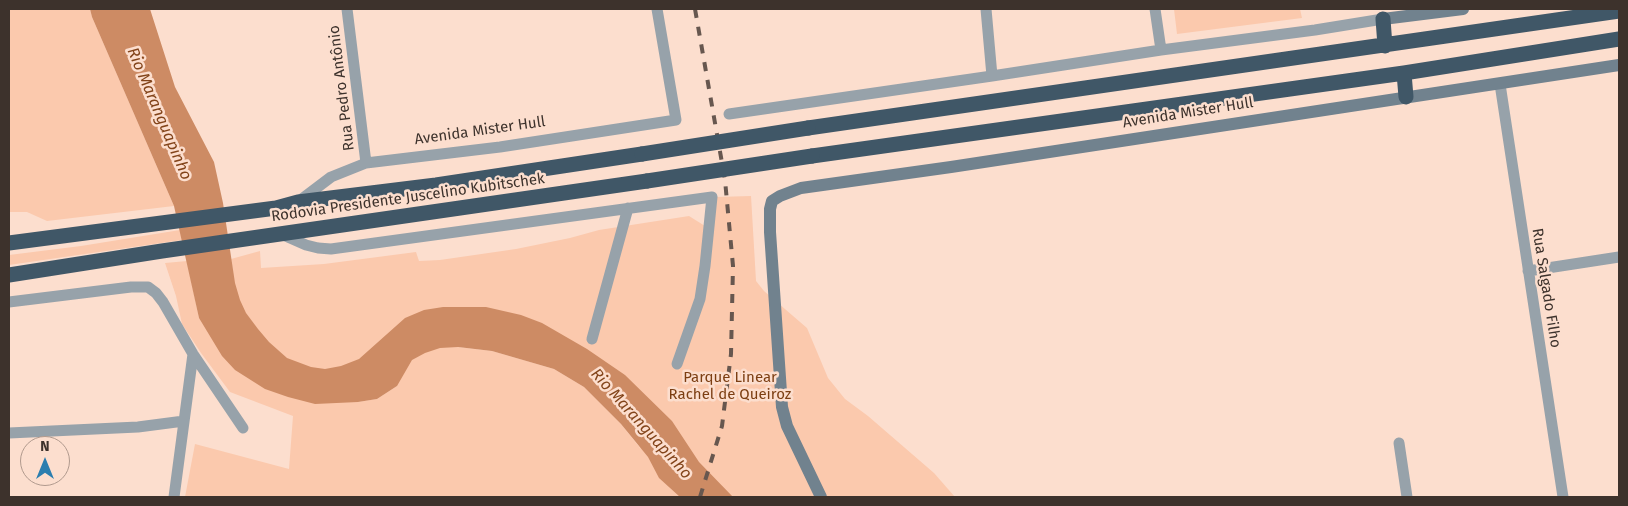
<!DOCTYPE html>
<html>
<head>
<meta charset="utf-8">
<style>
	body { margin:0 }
	#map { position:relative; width:1628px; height:506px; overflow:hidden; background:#fcdece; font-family:"Fira Sans",sans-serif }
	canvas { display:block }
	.frame { position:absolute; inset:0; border:10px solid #3d322c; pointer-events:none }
	.north { position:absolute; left:20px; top:436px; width:50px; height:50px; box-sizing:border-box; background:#fcdece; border:1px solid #b0998d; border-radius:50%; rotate:0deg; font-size:14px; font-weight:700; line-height:20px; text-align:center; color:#3d322c }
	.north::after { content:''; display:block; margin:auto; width:18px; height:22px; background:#2c7eaf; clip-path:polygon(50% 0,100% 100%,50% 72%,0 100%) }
</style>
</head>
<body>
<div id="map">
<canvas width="1628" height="506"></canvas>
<div class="frame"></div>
<div class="north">N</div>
</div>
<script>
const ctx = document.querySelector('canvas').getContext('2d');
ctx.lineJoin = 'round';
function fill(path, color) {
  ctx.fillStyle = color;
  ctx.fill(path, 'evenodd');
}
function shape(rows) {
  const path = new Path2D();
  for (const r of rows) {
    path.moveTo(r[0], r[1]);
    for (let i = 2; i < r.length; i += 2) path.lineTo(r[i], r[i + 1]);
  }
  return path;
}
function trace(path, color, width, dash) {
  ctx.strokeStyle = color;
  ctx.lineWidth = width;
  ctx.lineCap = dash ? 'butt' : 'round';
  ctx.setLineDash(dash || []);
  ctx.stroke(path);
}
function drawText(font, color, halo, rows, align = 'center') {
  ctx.font = font + ' "Fira Sans",sans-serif';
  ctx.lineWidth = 5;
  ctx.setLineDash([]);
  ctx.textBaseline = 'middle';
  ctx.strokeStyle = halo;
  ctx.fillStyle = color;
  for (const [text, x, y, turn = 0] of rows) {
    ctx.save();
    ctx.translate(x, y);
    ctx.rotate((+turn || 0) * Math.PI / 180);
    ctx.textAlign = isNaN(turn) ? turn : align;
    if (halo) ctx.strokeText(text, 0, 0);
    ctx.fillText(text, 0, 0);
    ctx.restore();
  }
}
fill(shape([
	[9,9,90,9,92,17,174,206,47,221,27,212,9,212],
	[1174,9,1300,9,1302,18,1177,34],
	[751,196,756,281,764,291,807,328,828,378,845,399,868,416,934,473,955,497,185,497,195,444,289,469,293,416,230,392,201,353,182,324,176,296,165,263,187,261,199,318,358,402,377,399,397,386,298,369,223,314,233,273,231,259,260,251,261,268,324,264,416,252,419,261,440,260,516,249,570,238,599,230,689,216,713,231,716,197],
	[453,337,603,377,641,449,621,424,584,387,554,369,492,351,458,347],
	[180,230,182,240,9,265,9,255,81,246]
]), '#fbc9ad');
fill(shape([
	[90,9,150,9,175,87,214,162,223,203,235,283,240,300,246,313,258,329,269,342,287,358,311,367,325,369,341,366,359,359,405,318,424,310,443,307,486,307,521,315,542,323,587,349,625,375,672,421,699,462,733,497,680,497,659,478,648,457,621,424,584,387,554,369,492,351,458,347,440,348,425,353,412,360,397,386,377,399,358,402,315,404,288,397,265,389,235,370,222,356,199,318,174,206,92,17]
]), '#cd8b64');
trace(shape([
	[347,9,366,163],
	[986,9,992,76],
	[1155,9,1161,50],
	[1500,84,1563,497],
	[729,114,992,76,1161,50,1315,30,1383,19],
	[298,202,331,177,366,163,500,147,676,120,657,9],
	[281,234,306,245,318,248,331,249,712,197,705,266,700,299,677,364],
	[1528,271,1619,257],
	[9,302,131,287,148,287,156,293,163,302,193,354,243,428],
	[592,339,628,208],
	[9,433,138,427,184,421],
	[1399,443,1407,497],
	[174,497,193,354]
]), '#97a2aa', 11);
trace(shape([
	[1383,19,1463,9],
	[821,497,787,426,782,407,770,232,770,209,772,201,780,196,801,188,951,167,1619,65]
]), '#71828e', 12);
trace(shape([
	[1383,19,1385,46],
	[1404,73,1406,97],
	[808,128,1619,11],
	[812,156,1404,73,1619,39],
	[9,243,276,208,298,202,436,185,642,154],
	[9,275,162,251,647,181]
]), '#405767', 15);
trace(shape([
	[695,9,725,180,733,266,731,354,722,426,700,497]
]), '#67574f', 4, [9, 9]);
trace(shape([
	[642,154,808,128],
	[647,181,812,156]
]), '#405767', 15);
drawText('15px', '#3d322c', '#fcdece', [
	["Rua Pedro Antônio",342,88,-97],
	["Avenida Mister Hull",1188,113,-9],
	["Avenida Mister Hull",480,131,-8],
	["Rodovia Presidente Juscelino Kubitschek",408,198,-8],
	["Rua Salgado Filho",1546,288,81]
]);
drawText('15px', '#7c3e12', '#fcdece', [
	["Parque Linear",730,378],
	["Rachel de Queiroz",730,395]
]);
drawText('italic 16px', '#83441a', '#fcdece', [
	["Rio Maranguapinho",159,114,67],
	["Rio Maranguapinho",641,424,48]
]);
</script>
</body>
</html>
